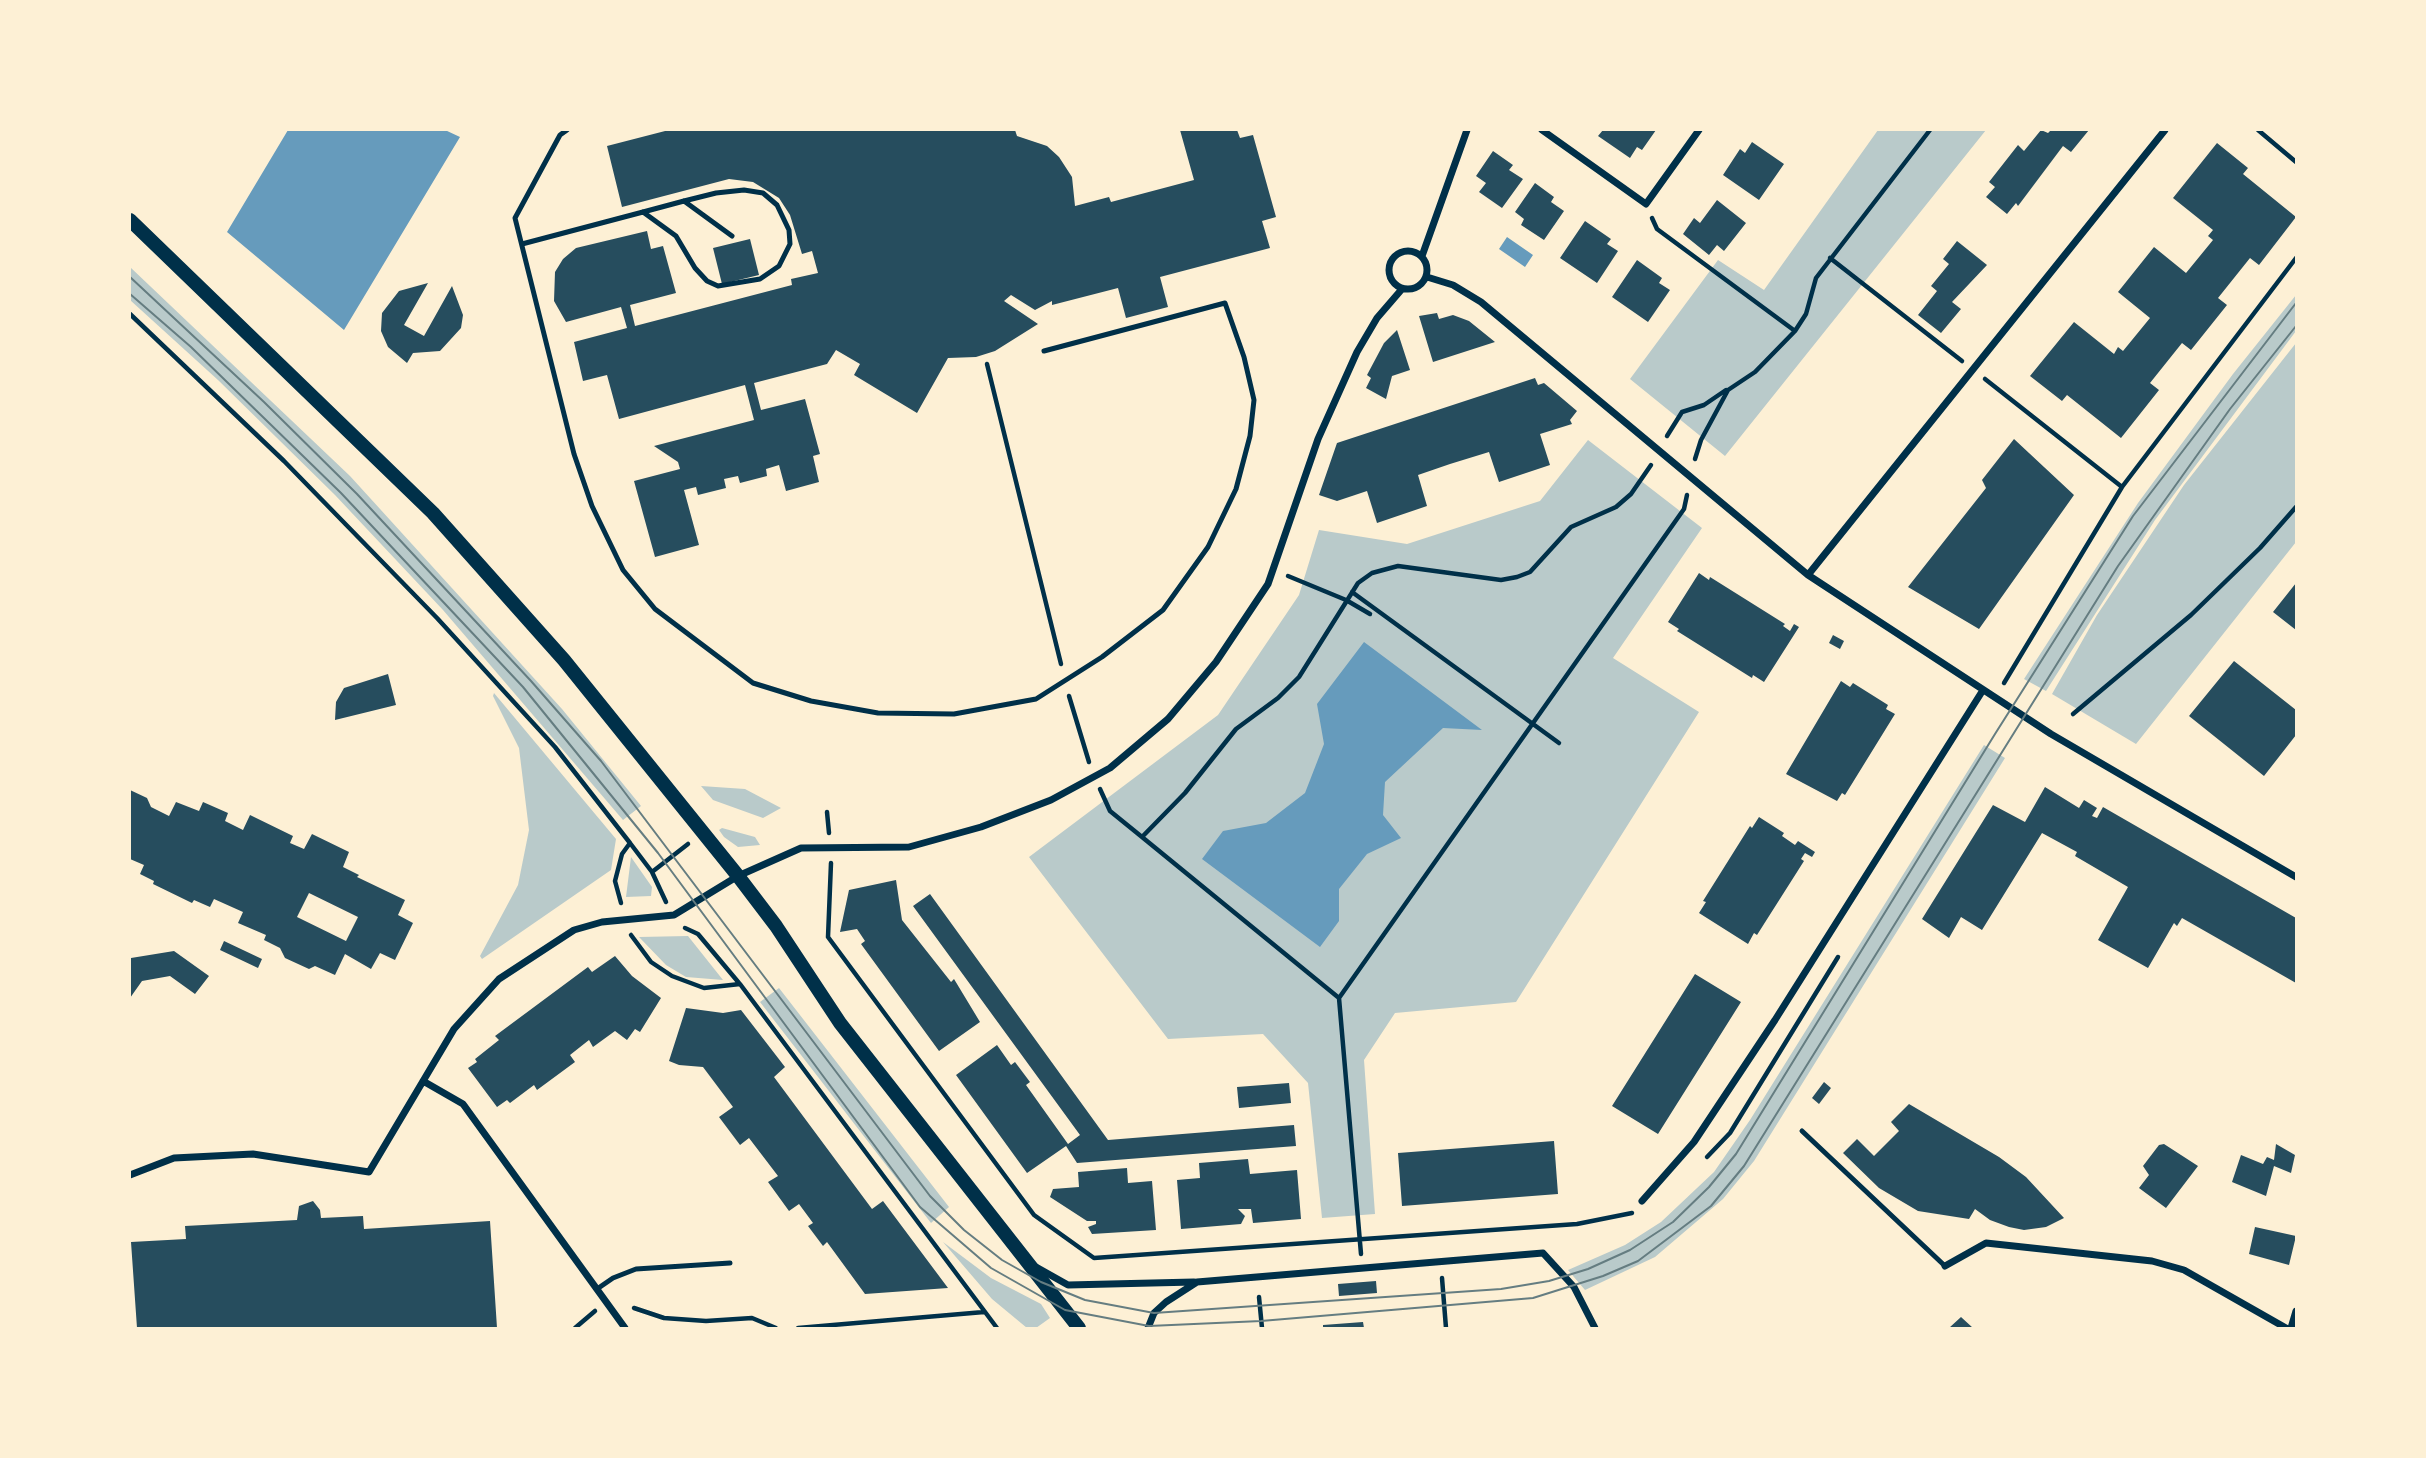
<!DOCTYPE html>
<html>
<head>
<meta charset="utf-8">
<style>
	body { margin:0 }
	#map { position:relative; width:2426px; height:1458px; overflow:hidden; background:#fdf0d5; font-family:"PT Sans Narrow",sans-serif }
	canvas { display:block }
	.frame { position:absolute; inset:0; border:131px solid #fdf0d5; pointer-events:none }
</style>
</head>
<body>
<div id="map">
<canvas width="2426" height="1458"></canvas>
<div class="frame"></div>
</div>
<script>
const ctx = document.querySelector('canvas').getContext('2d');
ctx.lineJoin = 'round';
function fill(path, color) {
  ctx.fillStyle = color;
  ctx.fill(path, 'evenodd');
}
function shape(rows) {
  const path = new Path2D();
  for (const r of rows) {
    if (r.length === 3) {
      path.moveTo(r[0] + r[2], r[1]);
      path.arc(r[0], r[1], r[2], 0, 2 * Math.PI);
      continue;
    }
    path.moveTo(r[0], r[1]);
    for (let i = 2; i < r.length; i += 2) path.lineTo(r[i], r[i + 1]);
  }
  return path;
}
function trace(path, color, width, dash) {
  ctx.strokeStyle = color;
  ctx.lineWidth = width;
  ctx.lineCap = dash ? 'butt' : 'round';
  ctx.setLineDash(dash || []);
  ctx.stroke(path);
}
fill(shape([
	[1878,130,1986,130,1725,456,1630,379,1718,260,1764,290],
	[130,267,350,476,562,709,641,806,623,820,443,610,335,495,218,380,130,300],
	[2296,295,2296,331,2155,520,2046,691,2024,679,2138,503,2233,374],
	[2296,343,2296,542,2136,744,2052,694,2097,615,2184,485],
	[1588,440,1702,528,1613,658,1699,712,1516,1002,1395,1013,1364,1060,1375,1214,1322,1218,1308,1083,1263,1034,1168,1039,1029,857,1218,715,1299,595,1319,530,1407,544,1540,501],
	[494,693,616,839,611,870,482,959,480,956,518,885,529,830,519,748,493,696],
	[1984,745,2005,758,1754,1161,1723,1199,1655,1257,1585,1290,1568,1270,1625,1245,1661,1222,1714,1172,1750,1120],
	[701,786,745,789,781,808,763,818,713,800],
	[722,828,755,837,760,845,738,847,724,837,719,830],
	[631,857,652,887,651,896,626,897],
	[688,936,723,980,686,977,666,965,639,937],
	[779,988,949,1207,931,1223,760,1002],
	[943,1242,991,1278,1041,1304,1050,1318,1036,1328,1027,1328,992,1299]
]), '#b9caca');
fill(shape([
	[288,130,445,130,460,137,344,330,227,232],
	[1507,237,1533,255,1525,267,1499,249],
	[1364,642,1482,730,1443,728,1385,782,1383,815,1401,838,1367,854,1339,889,1339,921,1320,947,1202,859,1223,831,1266,823,1305,793,1324,744,1317,704]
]), '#669bbc');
fill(shape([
	[669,130,1015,130,1017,136,1047,146,1059,157,1072,177,1075,206,1109,197,1111,202,1194,180,1180,130,1237,130,1240,138,1253,135,1276,217,1262,221,1270,248,1160,277,1168,307,1126,318,1118,288,1052,305,1052,301,1035,310,1011,295,1004,301,1038,324,995,351,976,357,948,358,917,413,854,375,860,364,836,350,827,364,754,383,761,410,805,399,820,454,813,456,819,482,786,491,779,465,766,469,767,476,740,483,738,476,724,479,726,488,698,495,696,487,684,490,699,545,655,557,634,481,680,469,678,462,654,446,754,420,745,385,619,419,607,375,583,381,574,342,627,328,621,307,566,322,554,301,555,272,563,259,576,248,647,231,651,249,663,246,676,293,630,305,635,326,792,285,791,279,818,273,812,251,802,254,790,215,779,198,753,182,729,179,622,207,607,146],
	[1603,130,1656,130,1642,150,1637,147,1630,158,1598,136],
	[2041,130,2048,133,2051,130,2089,130,2071,152,2063,146,2018,206,2016,203,2007,214,1986,197,1995,187,1989,182,2018,145,2024,151],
	[1752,142,1784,164,1759,200,1723,175,1740,149,1745,153],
	[2217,143,2248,168,2243,174,2296,217,2259,265,2250,258,2218,298,2227,305,2191,350,2182,343,2150,383,2159,390,2121,438,2067,395,2062,401,2030,376,2074,322,2114,354,2118,347,2123,351,2150,318,2118,292,2154,247,2186,273,2213,240,2208,236,2213,230,2173,198],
	[1493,151,1513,165,1509,170,1523,179,1502,208,1479,192,1486,183,1476,176],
	[1535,183,1554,197,1551,202,1564,211,1544,240,1521,225,1524,219,1515,212],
	[1717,200,1746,223,1724,251,1717,245,1709,255,1683,234,1694,218,1700,223],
	[1585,221,1611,239,1607,244,1618,251,1597,283,1560,258],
	[750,239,759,275,722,284,713,248],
	[1957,241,1987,265,1952,302,1961,309,1941,333,1918,315,1937,291,1931,286,1949,264,1943,259],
	[1637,260,1662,278,1659,283,1670,290,1648,322,1612,297],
	[428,283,404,325,424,336,452,286,463,315,461,328,440,351,413,353,407,363,388,347,381,331,382,313,399,291],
	[1437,313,1439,319,1453,315,1469,321,1495,342,1433,362,1419,316],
	[1397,330,1410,370,1392,376,1386,399,1366,388,1371,378,1367,375,1384,343],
	[1535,378,1538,385,1544,383,1577,411,1570,420,1572,424,1540,434,1550,465,1499,482,1489,452,1450,464,1418,475,1427,506,1377,523,1367,491,1337,501,1319,495,1337,443],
	[2014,439,2074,495,1979,629,1908,587,1986,488,1982,480],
	[1699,573,1709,580,1710,577,1785,624,1783,626,1790,631,1794,624,1799,627,1764,682,1753,675,1752,678,1677,631,1679,629,1668,622],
	[2296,583,2296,630,2273,612],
	[1833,635,1844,641,1840,649,1829,643],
	[2234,661,2296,710,2296,735,2264,776,2189,716],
	[388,674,396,705,335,720,336,702,344,688],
	[1841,681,1850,687,1853,683,1888,705,1886,709,1895,714,1845,795,1842,793,1837,801,1786,774],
	[2045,787,2079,808,2084,800,2097,808,2092,816,2097,818,2103,807,2296,918,2296,983,2182,918,2177,926,2174,923,2148,968,2098,940,2128,887,2075,856,2077,852,2042,833,1982,930,1961,917,1949,938,1922,919,1993,805,2025,822],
	[130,790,147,798,151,807,169,816,176,802,199,811,203,802,228,813,225,821,243,830,250,815,293,836,290,843,304,849,312,834,349,852,343,867,359,875,357,877,405,900,398,915,413,923,395,960,380,953,371,969,345,954,335,975,315,966,309,969,285,958,280,948,264,940,266,935,238,923,243,912,214,899,210,907,194,900,192,903,153,884,154,881,140,874,144,865,130,859],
	[309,893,358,917,346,941,297,917],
	[1759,817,1784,833,1782,836,1795,845,1798,841,1815,852,1812,857,1805,853,1801,859,1804,861,1757,935,1754,933,1748,944,1699,913,1706,902,1703,901,1750,826,1752,828],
	[896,880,902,920,951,982,954,979,980,1022,939,1051,861,944,865,941,857,929,840,932,849,890],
	[930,894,1108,1140,1294,1125,1296,1146,1077,1163,1066,1146,1027,1173,956,1075,997,1045,1011,1065,1015,1062,1030,1082,1026,1085,1068,1144,1080,1135,913,906],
	[224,941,262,959,258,968,220,950],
	[174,951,209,976,195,994,170,976,142,981,130,998,131,958],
	[615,956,632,976,661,998,640,1032,635,1029,627,1040,615,1031,593,1047,589,1040,570,1055,575,1062,537,1090,534,1085,510,1103,507,1100,497,1107,468,1068,477,1062,475,1059,499,1040,495,1036,588,967,592,972],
	[1695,974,1741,1002,1658,1134,1612,1106],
	[686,1008,723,1013,741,1010,785,1067,774,1077,872,1209,883,1201,948,1288,865,1294,827,1242,823,1246,808,1226,813,1223,799,1204,789,1211,768,1182,778,1176,749,1138,740,1145,719,1117,733,1107,703,1067,679,1065,669,1061],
	[1824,1082,1831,1088,1819,1104,1812,1098],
	[1289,1083,1291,1103,1239,1108,1237,1087],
	[1909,1104,1999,1157,2026,1177,2064,1218,2046,1227,2024,1230,2009,1227,1990,1220,1975,1209,1969,1219,1918,1211,1879,1188,1843,1153,1857,1139,1874,1156,1899,1131,1891,1122],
	[1554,1141,1558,1194,1402,1206,1398,1153],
	[2164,1144,2198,1166,2166,1208,2139,1188,2149,1175,2143,1166,2159,1145],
	[2276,1144,2295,1155,2291,1173,2274,1166,2266,1196,2232,1182,2241,1155,2263,1164,2267,1157,2274,1160],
	[1248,1159,1250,1174,1297,1170,1301,1219,1253,1223,1251,1209,1238,1209,1245,1216,1241,1224,1181,1229,1177,1180,1200,1178,1199,1163],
	[1127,1168,1128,1183,1152,1181,1156,1230,1092,1234,1088,1227,1096,1224,1096,1221,1087,1221,1050,1197,1053,1189,1079,1187,1078,1172],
	[313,1201,320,1210,321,1218,363,1216,364,1229,490,1221,497,1328,137,1328,131,1242,186,1239,185,1226,297,1220,299,1206],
	[2255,1227,2296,1236,2289,1265,2249,1254],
	[1376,1281,1377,1293,1339,1296,1338,1284],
	[1961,1317,1973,1328,1949,1328],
	[1363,1322,1364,1328,1323,1328,1323,1325]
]), '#264d5e');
trace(shape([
	[2258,130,2296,162],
	[1652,218,1657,229,1795,331],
	[1830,258,1962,361],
	[130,314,284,461,437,618,555,747,630,843,622,854,615,881,621,903],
	[987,364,1061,664],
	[1985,379,2122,487],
	[1667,436,1682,412,1704,405,1726,390],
	[1695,459,1701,440,1728,390,1755,372,1795,331,1806,314,1816,278,1930,130],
	[1288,576,1346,600,1370,614],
	[1352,592,1559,743],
	[2004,683,2122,487,2296,258],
	[1069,696,1089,762],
	[2073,714,2191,615,2260,548,2296,507],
	[1100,789,1110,811,1142,837],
	[827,812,829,833],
	[630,843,652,872,666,902],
	[831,863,828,937,1034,1215,1094,1258,1577,1224,1632,1213],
	[652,872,688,844],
	[685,928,698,934,739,983],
	[631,935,651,962,672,976,704,988,740,984,997,1328],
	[1339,998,1142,837,1185,793,1236,729,1278,698,1299,677,1358,583,1372,573,1398,566,1501,580,1517,577,1530,572,1571,527,1616,507,1631,494,1651,465],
	[1707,1157,1730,1133,1838,957],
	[1361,1254,1339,998,1684,509,1687,495],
	[1442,1278,1446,1328],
	[1259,1297,1262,1328],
	[634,1308,664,1318,706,1321,752,1318,776,1328],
	[575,1328,595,1311],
	[798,1328,984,1312]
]), '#003049', 4.5);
trace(shape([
	[567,130,560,135,515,218,574,454,592,506,623,570,655,609,753,683,811,701,878,713,954,714,1036,699,1102,657,1163,610,1208,547,1236,489,1250,436,1254,400,1244,357,1225,303,1044,351],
	[684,201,732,236],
	[522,244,643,212,684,201,716,193,744,190,763,193,777,205,789,230,790,244,779,266,760,279,718,286,707,281,695,268,676,236,643,212],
	[1802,1131,1945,1266],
	[597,1289,613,1278,636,1269,730,1263]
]), '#003049', 5);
trace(shape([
	[1542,130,1646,204,1699,130],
	[1408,270,19],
	[1422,256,1467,130],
	[1427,277,1453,285,1481,302,1808,575,2051,734,2296,877],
	[1808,575,2165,130],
	[423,1081,463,1104,625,1328],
	[130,1175,174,1158,253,1154,369,1172,454,1029,499,979,574,930,602,922,674,915,738,876,801,848,909,847,981,827,1051,800,1110,768,1168,719,1216,662,1268,584,1318,439,1357,352,1377,318,1402,289],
	[1642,1201,1694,1142,1775,1020,1983,690],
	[1945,1266,1986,1243,2152,1261,2184,1270,2286,1328],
	[1036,1267,1068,1285,1194,1282],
	[1148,1328,1154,1313,1166,1302,1197,1282,1543,1253,1574,1287,1595,1328],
	[2291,1328,2296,1311]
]), '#003049', 7);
trace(shape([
	[130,220,433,513,564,660,738,876,776,926,840,1023,1079,1328]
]), '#003049', 14);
trace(shape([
	[130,277,264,402,357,494,531,681,601,761,930,1196,964,1230,1002,1260,1041,1282,1085,1300,1154,1313,1501,1289,1549,1281,1588,1269,1630,1250,1673,1222,1709,1187,1736,1154,1995,734,2133,516,2296,303],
	[130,294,191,347,341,493,523,687,658,853,920,1207,991,1268,1065,1310,1149,1326,1261,1321,1533,1298,1603,1276,1638,1261,1711,1206,1744,1166,2118,566,2230,409,2296,326]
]), '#657d81', 2);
</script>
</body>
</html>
